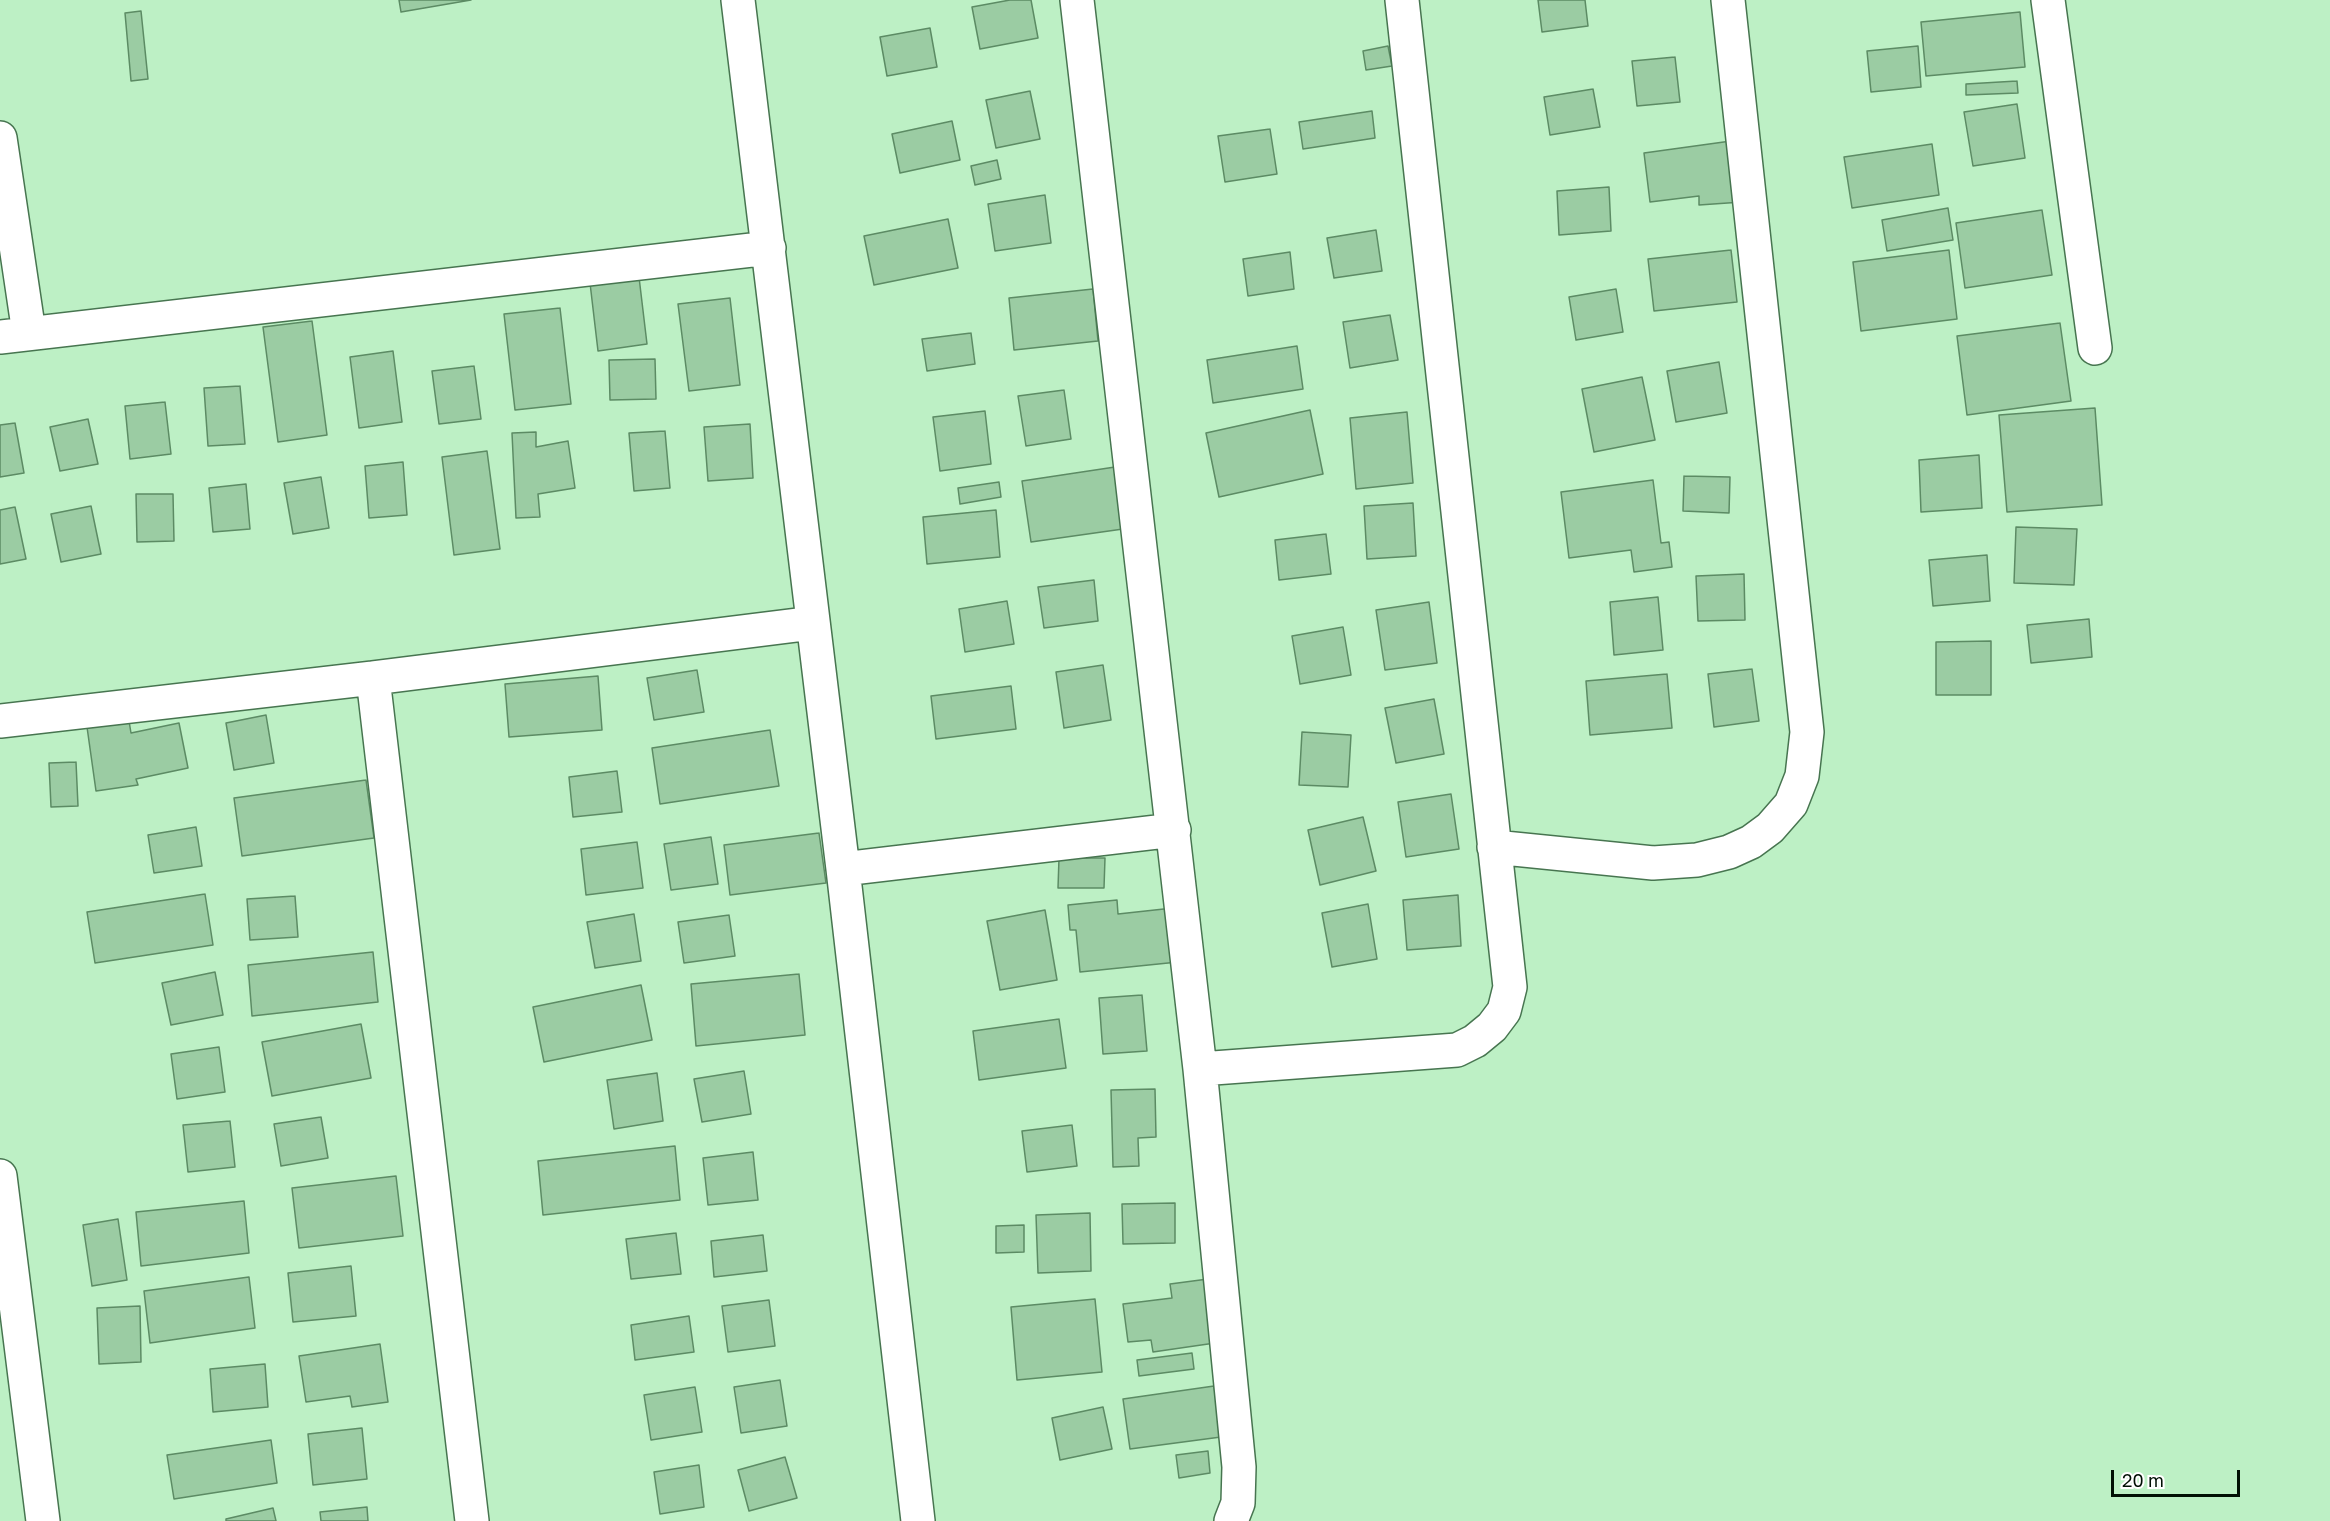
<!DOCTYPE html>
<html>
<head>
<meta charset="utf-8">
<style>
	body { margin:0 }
	#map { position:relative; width:2330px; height:1521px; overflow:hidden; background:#bdf0c5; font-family:"Golos Text",sans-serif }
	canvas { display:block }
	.scale { position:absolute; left:2111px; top:1470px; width:129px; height:27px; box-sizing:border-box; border:3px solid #011004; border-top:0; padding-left:8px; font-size:18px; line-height:21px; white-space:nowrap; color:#011004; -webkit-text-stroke:4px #fff; paint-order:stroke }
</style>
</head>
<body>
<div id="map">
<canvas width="2330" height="1521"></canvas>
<div class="scale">20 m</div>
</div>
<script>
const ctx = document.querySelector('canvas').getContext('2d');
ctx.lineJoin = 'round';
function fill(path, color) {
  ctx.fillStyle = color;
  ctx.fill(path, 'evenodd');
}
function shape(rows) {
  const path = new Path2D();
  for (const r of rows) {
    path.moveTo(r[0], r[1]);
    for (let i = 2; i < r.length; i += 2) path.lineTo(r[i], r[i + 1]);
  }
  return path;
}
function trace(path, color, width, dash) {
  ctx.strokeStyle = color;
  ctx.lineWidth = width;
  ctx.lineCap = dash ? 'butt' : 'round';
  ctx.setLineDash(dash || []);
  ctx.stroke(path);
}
const building = shape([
	[399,0,471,0,401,12,399,0],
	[1010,0,1031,0,1038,38,980,49,972,7,1010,0],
	[1538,0,1585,0,1588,26,1542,32,1538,0],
	[141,11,148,79,131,81,125,13,141,11],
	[2020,12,2025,67,1926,76,1921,22,2020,12],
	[930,28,937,67,887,76,880,37,930,28],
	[1388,46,1392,66,1366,70,1363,51,1388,46],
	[1918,46,1921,87,1871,92,1867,51,1918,46],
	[1675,57,1680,102,1637,106,1632,61,1675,57],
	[2017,81,2018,93,1966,95,1966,84,2017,81],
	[1593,89,1600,127,1550,135,1544,97,1593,89],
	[1030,91,1040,139,996,148,986,100,1030,91],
	[2017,104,2025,158,1973,166,1964,112,2017,104],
	[1372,111,1375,138,1303,149,1299,122,1372,111],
	[952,121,960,160,900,173,892,134,952,121],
	[1270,129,1277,174,1225,182,1218,136,1270,129],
	[1731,141,1742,202,1699,205,1699,196,1650,202,1644,153,1731,141],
	[1932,144,1939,195,1852,208,1844,157,1932,144],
	[997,160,1001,179,975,185,971,166,997,160],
	[1609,187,1611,231,1559,235,1557,191,1609,187],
	[1045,195,1051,243,995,251,988,204,1045,195],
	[1948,208,1953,240,1887,251,1882,220,1948,208],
	[2042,210,2052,275,1965,288,1956,223,2042,210],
	[948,219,958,268,874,285,864,236,948,219],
	[1376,230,1382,271,1334,278,1327,238,1376,230],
	[1731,250,1737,302,1654,311,1648,259,1731,250],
	[1949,250,1957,319,1861,331,1853,262,1949,250],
	[1290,252,1294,289,1248,296,1243,259,1290,252],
	[639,277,647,344,598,351,590,283,639,277],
	[1093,289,1098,341,1014,350,1009,298,1093,289],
	[1616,289,1623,332,1576,340,1569,297,1616,289],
	[730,298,740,385,689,391,678,304,730,298],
	[560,308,571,404,515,410,504,314,560,308],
	[1390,315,1398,360,1350,368,1343,322,1390,315],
	[312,321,327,435,278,442,263,327,312,321],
	[2060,323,2071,401,1967,415,1957,336,2060,323],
	[971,333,975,364,927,371,922,339,971,333],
	[1297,346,1303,389,1213,403,1207,360,1297,346],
	[393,351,402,422,359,428,350,357,393,351],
	[655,359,656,399,610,400,609,360,655,359],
	[1719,362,1727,413,1676,422,1667,371,1719,362],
	[474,366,481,419,439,424,432,371,474,366],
	[1642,377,1655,440,1594,452,1582,389,1642,377],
	[240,386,245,444,208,446,204,388,240,386],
	[1064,390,1071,439,1026,446,1018,396,1064,390],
	[165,402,171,454,130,459,125,406,165,402],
	[2095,408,2102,505,2007,512,1999,415,2095,408],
	[1310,410,1323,474,1219,497,1206,433,1310,410],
	[985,411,991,464,940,471,933,417,985,411],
	[1407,412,1413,483,1356,489,1350,418,1407,412],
	[88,419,98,464,60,471,50,427,88,419],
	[15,423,24,473,0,477,0,425,15,423],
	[750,424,753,478,708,481,704,427,750,424],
	[665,431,670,488,634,491,629,433,665,431],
	[536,432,536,447,568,441,575,488,538,494,540,517,516,518,512,433,536,432],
	[487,451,500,549,454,555,442,457,487,451],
	[1979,455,1982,508,1921,512,1919,460,1979,455],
	[403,462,407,515,369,518,365,466,403,462],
	[1115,467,1123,529,1031,542,1022,481,1115,467],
	[1684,476,1730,477,1729,513,1683,511,1684,476],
	[321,477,329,528,293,534,284,483,321,477],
	[1653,480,1661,543,1669,542,1672,567,1634,572,1631,550,1569,558,1561,492,1653,480],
	[999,482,1001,497,960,504,958,488,999,482],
	[246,484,250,529,213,532,209,488,246,484],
	[136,494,173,494,174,541,137,542,136,494],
	[1413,503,1416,556,1367,559,1364,506,1413,503],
	[91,506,101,554,61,562,51,514,91,506],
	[15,507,26,559,0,564,0,510,15,507],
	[996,510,1000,557,927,564,923,517,996,510],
	[2016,527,2077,529,2074,585,2014,583,2016,527],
	[1326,534,1331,574,1279,580,1275,540,1326,534],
	[1987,555,1990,601,1933,606,1929,560,1987,555],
	[1744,574,1745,620,1698,621,1696,576,1744,574],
	[1094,580,1098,621,1044,628,1038,587,1094,580],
	[1658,597,1663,650,1614,655,1610,602,1658,597],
	[1007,601,1014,644,965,652,959,609,1007,601],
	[1429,602,1437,663,1385,670,1376,610,1429,602],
	[2089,619,2092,657,2031,663,2027,625,2089,619],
	[1343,627,1351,675,1300,684,1292,636,1343,627],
	[1991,641,1991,695,1936,695,1936,642,1991,641],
	[1103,665,1111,720,1064,728,1056,672,1103,665],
	[1752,669,1759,721,1714,727,1708,674,1752,669],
	[697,670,704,712,654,720,647,678,697,670],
	[1667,674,1672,728,1590,735,1586,681,1667,674],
	[598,676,602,730,509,737,505,684,598,676],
	[1011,686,1016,729,936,739,931,696,1011,686],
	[1434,699,1444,754,1396,763,1385,708,1434,699],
	[266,715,274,763,234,770,226,723,266,715],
	[129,721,131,733,179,723,188,768,136,779,138,785,96,791,87,727,129,721],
	[770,730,779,786,660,804,652,748,770,730],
	[1302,732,1351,735,1348,787,1299,785,1302,732],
	[76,762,78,806,51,807,49,763,76,762],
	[617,771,622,812,573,817,569,777,617,771],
	[366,780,374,838,242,856,234,798,366,780],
	[1451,794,1459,849,1406,857,1398,802,1451,794],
	[1363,817,1376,871,1320,885,1308,830,1363,817],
	[196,827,202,866,154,873,148,835,196,827],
	[819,833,826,883,730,895,724,845,819,833],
	[711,837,718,884,671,890,664,844,711,837],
	[637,842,643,888,586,895,581,849,637,842],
	[1059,858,1105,858,1104,888,1058,888,1059,858],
	[205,894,213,945,95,963,87,912,205,894],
	[1458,895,1461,946,1407,950,1403,900,1458,895],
	[295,896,298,937,250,940,247,899,295,896],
	[1117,900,1118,914,1173,908,1178,962,1080,972,1076,930,1070,930,1068,905,1117,900],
	[1368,904,1377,959,1332,967,1322,913,1368,904],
	[1045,910,1057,980,1000,990,987,921,1045,910],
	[634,914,641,961,595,968,587,922,634,914],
	[729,915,735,956,684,963,678,922,729,915],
	[373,952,378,1002,252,1016,248,965,373,952],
	[215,972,223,1015,171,1025,162,983,215,972],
	[799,974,805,1035,696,1046,691,984,799,974],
	[641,985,652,1040,544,1062,533,1007,641,985],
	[1142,995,1147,1051,1103,1054,1099,998,1142,995],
	[1059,1019,1066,1068,979,1080,973,1031,1059,1019],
	[361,1024,371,1078,272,1096,262,1042,361,1024],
	[219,1047,225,1092,177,1099,171,1054,219,1047],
	[744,1071,751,1114,702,1122,694,1079,744,1071],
	[657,1073,663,1121,614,1129,607,1080,657,1073],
	[1155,1089,1156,1137,1138,1138,1139,1166,1113,1167,1111,1090,1155,1089],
	[321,1117,328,1158,281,1166,274,1124,321,1117],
	[230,1121,235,1167,188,1172,183,1125,230,1121],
	[1072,1125,1077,1166,1027,1172,1022,1131,1072,1125],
	[675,1146,680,1200,543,1215,538,1161,675,1146],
	[753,1152,758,1200,708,1205,703,1158,753,1152],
	[396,1176,403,1236,299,1248,292,1188,396,1176],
	[244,1201,249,1253,141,1266,136,1212,244,1201],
	[1175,1203,1175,1243,1123,1244,1122,1204,1175,1203],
	[1090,1213,1091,1271,1038,1273,1036,1215,1090,1213],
	[118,1219,127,1280,92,1286,83,1225,118,1219],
	[1024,1225,1024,1252,996,1253,996,1226,1024,1225],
	[676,1233,681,1274,631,1279,626,1239,676,1233],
	[763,1235,767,1271,714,1277,711,1241,763,1235],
	[351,1266,356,1316,293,1322,288,1273,351,1266],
	[249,1277,255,1328,150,1343,144,1291,249,1277],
	[1208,1279,1215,1343,1153,1352,1151,1340,1128,1342,1123,1304,1172,1298,1170,1284,1208,1279],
	[1095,1299,1102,1372,1017,1380,1011,1307,1095,1299],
	[769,1300,775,1346,728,1352,722,1306,769,1300],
	[140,1306,141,1362,99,1364,97,1308,140,1306],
	[689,1316,694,1352,635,1360,631,1325,689,1316],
	[380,1344,388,1402,352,1407,350,1396,306,1402,299,1356,380,1344],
	[1192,1353,1194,1369,1139,1376,1137,1360,1192,1353],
	[265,1364,268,1407,213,1412,210,1369,265,1364],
	[780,1380,787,1426,741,1433,734,1387,780,1380],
	[1214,1386,1221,1437,1130,1449,1123,1399,1214,1386],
	[695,1387,702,1432,651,1440,644,1395,695,1387],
	[1103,1407,1112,1449,1060,1460,1052,1418,1103,1407],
	[362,1428,367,1479,313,1485,308,1434,362,1428],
	[271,1440,277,1483,174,1499,167,1455,271,1440],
	[1208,1451,1210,1473,1179,1478,1176,1455,1208,1451],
	[785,1457,797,1498,749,1511,738,1470,785,1457],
	[699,1465,704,1507,660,1514,654,1472,699,1465],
	[367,1507,368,1521,321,1521,320,1512,367,1507],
	[273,1508,276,1521,226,1521,226,1519,273,1508]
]);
fill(building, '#9bcca3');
trace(building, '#5c8b64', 1.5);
const minor = shape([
	[738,0,843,869,918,1521],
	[1077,0,1200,1069,1239,1467,1238,1503,1231,1521],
	[2048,0,2095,348],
	[0,138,29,333],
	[0,337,769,248],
	[373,678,472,1521],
	[0,721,373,678,813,623],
	[1494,847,1653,863,1697,860,1729,852,1751,842,1770,828,1791,804,1802,776,1807,732,1728,0],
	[843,869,1174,830],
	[1200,1069,1457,1050,1475,1041,1492,1027,1504,1011,1510,987,1402,0],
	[0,1176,43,1521]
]);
trace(minor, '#477550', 36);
trace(minor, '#fff', 33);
</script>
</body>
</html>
